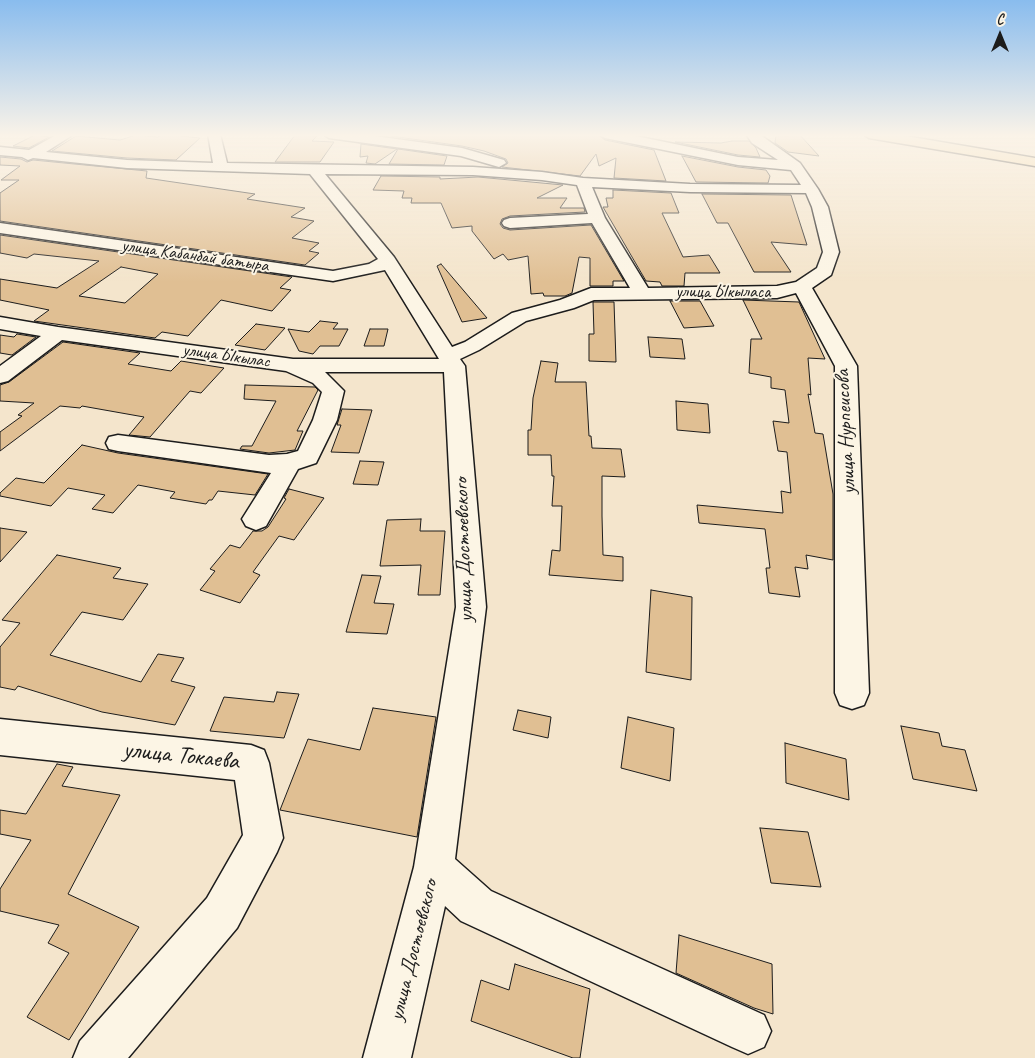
<!DOCTYPE html>
<html>
<head>
<meta charset="utf-8">
<style>
	body { margin:0 }
	#map { position:relative; width:1035px; height:1058px; overflow:hidden; background:#f4e5cc; font-family:Caveat,sans-serif }
	canvas { display:block }
	.north { position:absolute; left:975px; top:10px; width:50px; height:50px; -webkit-text-stroke:4px #fcf5e5; paint-order:stroke; rotate:0deg; font-size:14px; font-weight:700; line-height:20px; text-align:center; color:#1c1c1c }
	.north::after { content:''; display:block; margin:auto; width:18px; height:22px; background:#1c1c1c; clip-path:polygon(50% 0,100% 100%,50% 72%,0 100%) }
</style>
</head>
<body>
<div id="map">
<canvas width="1035" height="1058"></canvas>
<div class="north">С</div>
</div>
<script>
const ctx = document.querySelector('canvas').getContext('2d');
ctx.lineJoin = 'round';
function fill(path, color) {
  ctx.fillStyle = color;
  ctx.fill(path, 'evenodd');
}
function shape(rows) {
  const path = new Path2D();
  for (const r of rows) {
    path.moveTo(r[0], r[1]);
    for (let i = 2; i < r.length; i += 2) path.lineTo(r[i], r[i + 1]);
  }
  return path;
}
function trace(path, color, width, dash) {
  ctx.strokeStyle = color;
  ctx.lineWidth = width;
  ctx.lineCap = dash ? 'butt' : 'round';
  ctx.setLineDash(dash || []);
  ctx.stroke(path);
}
function drawText(font, color, halo, rows, align = 'center') {
  ctx.font = font + ' Caveat,sans-serif';
  ctx.lineWidth = 4;
  ctx.setLineDash([]);
  ctx.textBaseline = 'middle';
  ctx.strokeStyle = halo;
  ctx.fillStyle = color;
  for (const [text, x, y, turn = 0] of rows) {
    ctx.save();
    ctx.translate(x, y);
    ctx.rotate((+turn || 0) * Math.PI / 180);
    ctx.textAlign = isNaN(turn) ? turn : align;
    if (halo) ctx.strokeText(text, 0, 0);
    ctx.fillText(text, 0, 0);
    ctx.restore();
  }
}
const building = shape([
	[163,134,200,138,176,160,127,158,52,151,76,136,120,140,136,135,158,137,163,134],
	[376,134,597,134,605,140,654,150,666,181,614,178,616,158,599,166,596,154,580,176,502,167,508,163,506,159,484,151,462,146,376,134],
	[790,134,799,134,819,156,788,152,775,143,776,135,788,136,790,134],
	[35,135,49,137,29,148,13,146,35,135],
	[295,135,317,136,312,141,334,142,320,162,275,162,295,135],
	[732,141,749,141,756,148,760,157,738,155,675,142,721,143,732,141],
	[361,144,397,149,375,164,366,163,368,156,360,157,361,144],
	[398,149,447,156,444,165,389,164,398,149],
	[682,156,738,167,766,170,770,176,768,183,696,182,682,156],
	[0,157,21,159,27,162,33,160,147,171,146,178,255,194,247,199,305,208,291,217,314,221,292,238,319,243,309,251,319,253,305,265,0,221,0,193,19,180,1,180,20,166,0,165,0,157],
	[381,176,440,177,440,179,478,177,563,185,537,198,567,198,560,208,584,208,585,212,510,216,502,219,500,224,503,228,510,230,591,225,624,281,613,281,613,286,590,286,590,258,579,257,572,293,565,296,544,296,543,293,531,294,528,256,508,260,503,254,494,259,472,231,472,226,452,228,441,203,411,203,412,198,402,198,404,191,373,190,381,176],
	[613,190,671,193,679,213,662,213,683,257,709,255,720,273,685,273,684,286,662,286,660,282,646,281,603,207,608,207,606,198,613,198,613,190],
	[702,194,791,195,807,245,771,242,791,272,754,272,728,223,717,223,702,194],
	[0,235,292,277,280,288,291,290,272,311,221,300,188,336,162,332,155,338,34,321,49,310,0,300,0,279,57,288,99,261,34,254,27,258,0,253,0,235],
	[121,267,158,274,125,303,79,296,121,267],
	[441,264,487,318,462,322,437,266,441,264],
	[743,300,799,302,825,359,808,358,811,395,808,394,815,433,823,434,833,494,833,560,806,555,808,569,795,567,800,597,769,593,766,568,770,568,765,529,699,523,697,505,783,513,781,491,791,493,787,452,778,451,773,421,789,423,785,390,771,388,771,377,749,373,751,339,762,339,743,300],
	[670,301,700,301,714,326,684,328,670,301],
	[593,302,614,302,616,362,589,361,589,334,594,334,593,302],
	[320,321,338,323,333,329,348,329,339,346,320,346,313,354,299,351,288,329,309,332,320,321],
	[256,324,285,328,265,350,235,345,256,324],
	[370,329,388,329,384,346,364,346,370,329],
	[17,334,36,337,12,355,0,353,0,335,14,337,17,334],
	[648,337,682,339,685,359,650,357,648,337],
	[63,342,140,353,128,364,171,371,181,361,224,368,201,393,190,391,150,437,129,435,144,417,82,406,80,408,60,406,0,451,0,432,22,416,18,415,34,403,0,401,0,385,9,382,63,342],
	[541,361,558,363,555,382,586,382,589,436,591,436,592,448,621,449,625,477,602,476,602,516,603,555,623,557,623,581,549,575,552,550,560,551,562,506,552,506,554,476,552,476,551,455,528,455,528,430,531,430,533,398,541,361],
	[245,385,315,387,318,390,297,431,303,431,295,450,269,453,240,449,242,446,252,446,276,401,244,399,245,385],
	[676,401,708,404,710,433,677,430,676,401],
	[342,409,372,410,359,453,331,452,341,425,337,425,342,409],
	[82,445,118,453,268,474,255,495,218,491,212,500,209,500,206,504,170,498,175,492,138,485,113,513,92,509,105,495,68,488,51,506,0,496,0,493,16,478,44,483,82,445],
	[360,461,384,462,378,485,353,484,360,461],
	[289,489,324,498,294,540,279,536,253,572,260,575,240,603,200,590,215,571,210,569,230,545,240,548,253,531,262,531,268,527,286,499,284,498,289,489],
	[421,519,420,531,445,531,440,595,418,595,421,565,380,566,387,520,421,519],
	[0,528,27,532,0,562,0,528],
	[57,555,121,568,113,578,148,584,123,620,82,612,50,655,141,682,158,654,184,658,171,681,195,687,175,725,102,712,18,686,15,690,0,687,0,647,20,623,2,620,57,555],
	[362,575,381,576,374,603,394,604,387,634,346,632,362,575],
	[651,590,692,597,691,680,646,672,651,590],
	[277,692,299,694,284,738,210,731,224,697,274,702,277,692],
	[373,708,436,717,417,837,280,810,308,739,360,750,373,708],
	[518,710,551,717,548,738,513,730,518,710],
	[628,717,674,728,670,781,621,768,628,717],
	[901,726,939,733,942,746,965,750,977,791,913,779,901,726],
	[785,743,846,759,849,800,786,783,785,743],
	[57,764,73,767,62,786,120,795,68,894,139,927,69,1040,27,1017,69,953,48,943,59,925,0,911,0,889,31,840,0,834,0,810,26,814,57,764],
	[760,828,808,832,821,887,771,883,760,828],
	[679,935,772,964,773,1014,754,1008,676,973,679,935],
	[515,964,590,989,580,1058,573,1058,471,1021,481,980,509,990,515,964]
]);
fill(building, '#e0bf93');
trace(building, '#1c1c1c', 1);
const minor = shape([
	[58,134,74,134,46,152,127,160,213,163,208,134,220,134,227,163,473,167,542,172,583,178,690,184,801,185,791,170,738,165,605,138,599,134,626,134,738,157,778,160,752,143,746,134,759,134,800,163,818,189,828,207,839,252,831,275,812,288,857,366,869,693,864,705,852,709,840,705,835,693,835,366,796,293,777,298,594,300,574,308,526,321,479,350,460,359,465,366,486,607,455,859,491,891,764,1015,771,1031,764,1047,748,1054,732,1047,461,921,445,906,411,1058,363,1058,414,867,456,607,444,372,325,372,344,391,337,420,316,463,298,469,266,526,256,530,246,526,242,519,271,473,118,451,109,449,106,443,109,437,118,435,269,455,287,454,298,451,313,420,322,392,313,383,286,371,62,340,8,381,0,383,0,366,41,336,0,329,0,317,58,327,293,359,439,359,385,270,333,281,0,233,0,223,333,271,369,264,378,259,310,174,127,168,33,158,28,160,22,157,0,155,0,147,29,150,58,134],
	[325,174,473,175,542,180,577,185,588,214,510,218,504,220,502,223,504,226,510,228,592,223,630,288,591,288,560,300,512,313,465,342,452,347,394,257,325,174],
	[592,187,690,192,806,193,812,207,823,252,817,268,796,282,777,286,648,288,605,218,592,187],
	[323,134,360,134,462,148,504,160,506,163,499,167,461,156,329,138,323,134],
	[0,719,251,745,264,750,269,763,283,838,277,852,237,928,128,1058,73,1058,80,1041,207,898,243,835,235,780,0,755,0,719]
]);
const major = shape([
	[863,134,894,134,1035,158,1035,166,869,138,863,134]
]);
trace(minor, '#1c1c1c', 3);
trace(major, '#1c1c1c', 3);
fill(minor, '#fcf5e5');
fill(major, '#f8deab');
const sky = ctx.createLinearGradient(0, 0, 0, 282);
sky.addColorStop(0, '#89bcee');
sky.addColorStop(0.48, '#faf3e8');
sky.addColorStop(1, '#faf3e800');
ctx.fillStyle = sky;
ctx.fillRect(0, 0, 1035, 282);
drawText('18px', '#1c1c1c', '#fcf5e5', [
	["улица Кабанбай батыра",195,256,8],
	["улица Ыкыласа",723,292],
	["улица Ыкылас",226,356,8]
]);
drawText('21px', '#1c1c1c', '#fcf5e5', [
	["улица Нурпеисова",846,432,-93],
	["улица Достоевского",464,550,-92],
	["улица Достоевского",414,950,-76]
]);
drawText('25px', '#1c1c1c', '#fcf5e5', [
	["улица Токаева",181,756,6]
]);
</script>
</body>
</html>
